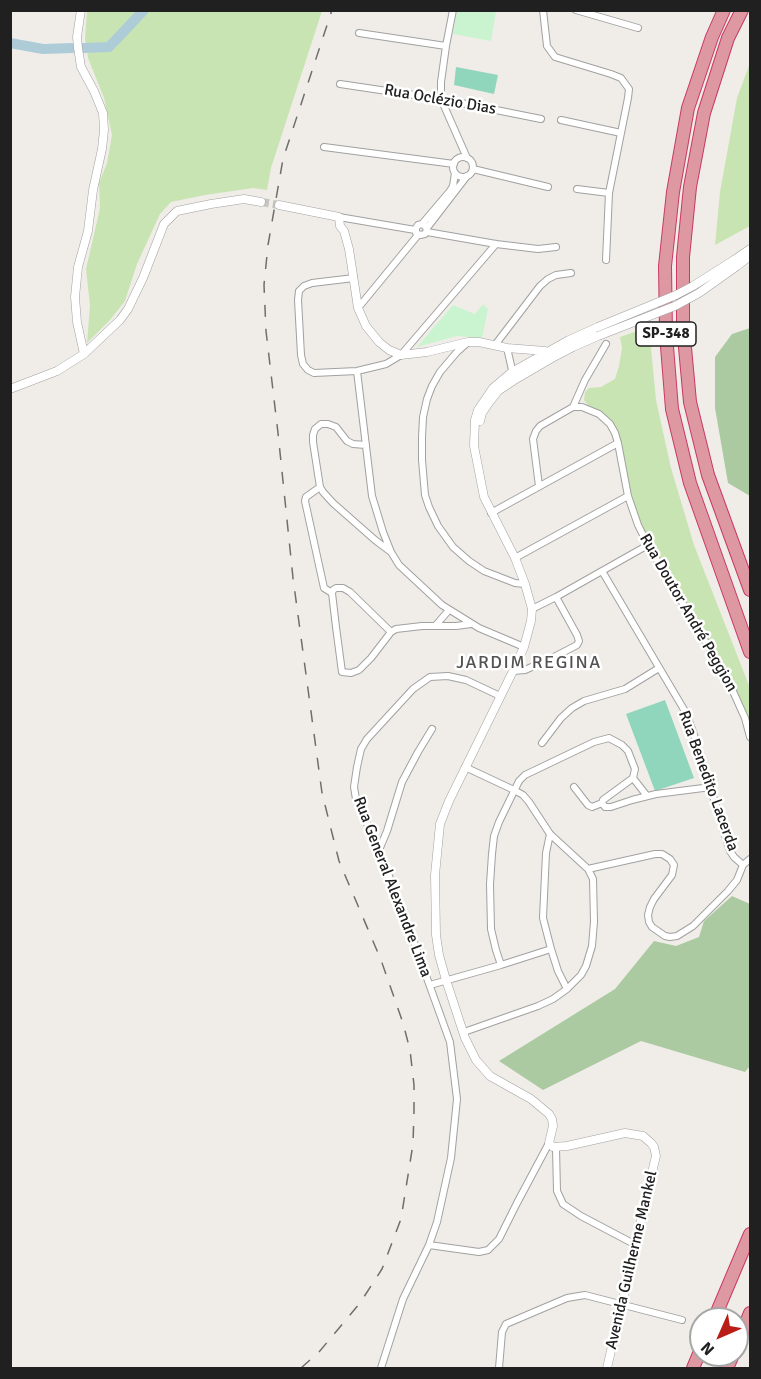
<!DOCTYPE html>
<html>
<head>
<meta charset="utf-8">
<style>
	body { margin:0 }
	#map { position:relative; width:761px; height:1379px; overflow:hidden; background:#f0ede8; font-family:Signika,sans-serif }
	canvas { display:block }
	.frame { position:absolute; inset:0; border:12px solid #202020; pointer-events:none }
	.north { position:absolute; left:689px; top:1307px; width:60px; height:60px; box-sizing:border-box; background:#fff; border:2px solid #a6a6a6; border-radius:50%; rotate:225deg; font-size:16px; font-weight:700; line-height:24px; text-align:center; color:#202020 }
	.north::after { content:''; display:block; margin:auto; width:21px; height:27px; background:#ba1d16; clip-path:polygon(50% 0,100% 100%,50% 72%,0 100%) }
</style>
</head>
<body>
<div id="map">
<canvas width="761" height="1379"></canvas>
<div class="frame"></div>
<div class="north">N</div>
</div>
<script>
const ctx = document.querySelector('canvas').getContext('2d');
ctx.lineJoin = 'round';
function fill(path, color) {
  ctx.fillStyle = color;
  ctx.fill(path, 'evenodd');
}
function shape(rows) {
  const path = new Path2D();
  for (const r of rows) {
    if (r.length === 3) {
      path.moveTo(r[0] + r[2], r[1]);
      path.arc(r[0], r[1], r[2], 0, 2 * Math.PI);
      continue;
    }
    path.moveTo(r[0], r[1]);
    for (let i = 2; i < r.length; i += 2) path.lineTo(r[i], r[i + 1]);
  }
  return path;
}
function trace(path, color, width, dash) {
  ctx.strokeStyle = color;
  ctx.lineWidth = width;
  ctx.lineCap = dash ? 'butt' : 'round';
  ctx.setLineDash(dash || []);
  ctx.stroke(path);
}
function drawText(font, color, halo, rows, align = 'center') {
  ctx.font = font + ' Signika,sans-serif';
  ctx.lineWidth = 5;
  ctx.setLineDash([]);
  ctx.textBaseline = 'middle';
  ctx.strokeStyle = halo;
  ctx.fillStyle = color;
  for (const [text, x, y, turn = 0] of rows) {
    ctx.save();
    ctx.translate(x, y);
    ctx.rotate((+turn || 0) * Math.PI / 180);
    ctx.textAlign = isNaN(turn) ? turn : align;
    if (halo) ctx.strokeText(text, 0, 0);
    ctx.fillText(text, 0, 0);
    ctx.restore();
  }
}
fill(shape([
	[87,11,322,11,271,168,267,190,253,188,205,195,171,202,160,214,137,264,125,301,110,320,87,343,90,306,86,269,100,208,99,183,107,163,112,135,104,98,88,58,85,39],
	[750,63,750,226,715,245,720,192,737,98],
	[649,327,656,400,671,468,694,545,750,688,750,729,740,698,729,676,651,545,640,524,630,496,617,432,589,407,584,400,585,392,589,388,601,387,615,379,619,366,622,348,620,337]
]), '#c9e4b3');
fill(shape([
	[750,328,750,496,728,483,715,408,715,357,732,334],
	[732,896,750,904,750,1066,745,1072,641,1041,543,1090,499,1061,615,989,654,941,676,946,699,937,704,921]
]), '#abcaa1');
fill(shape([
	[457,11,484,11,496,12,491,41,453,34],
	[483,304,488,309,482,338,457,336,417,347,453,305,475,314]
]), '#caf4cf');
fill(shape([
	[456,67,498,75,494,94,454,85],
	[665,700,694,778,655,791,626,714]
]), '#8fd6bd');
trace(shape([
	[10,43,43,49,72,48],
	[83,48,109,47,144,10]
]), '#adccd8', 10);
trace(shape([
	[261,202,279,205]
]), '#c6c4c0', 8, [8, 4]);
const minor = shape([
	[453,10,446,46,441,82,441,99,467,158],
	[543,10,547,46,555,57,611,74,621,78,629,89,628,98,609,193,606,260],
	[576,10,638,28],
	[359,33,446,46],
	[340,84,441,99,541,119],
	[561,120,621,133],
	[324,147,454,164],
	[463,167,10],
	[473,169,548,187],
	[577,189,609,193],
	[339,217,415,230],
	[422,224,425,226,427,230,425,234,420,235,416,233,416,228,418,225,422,224,450,191,453,186,455,173],
	[427,228,467,176],
	[427,232,496,244,538,249,556,247],
	[354,278,312,283,304,286,299,291,298,300,301,355,303,364,308,370,314,373,357,371,386,364,401,355,496,244],
	[358,308,418,235],
	[467,343,457,352,440,372,432,386,427,399,423,417,422,437,422,460,425,495,429,507,438,526,453,547,469,561,484,571,515,583,525,584],
	[495,345,540,286,548,279,556,275,571,273],
	[507,348,513,374],
	[357,371,372,496,383,532,391,552,399,565,442,605,479,628,524,647],
	[573,407,582,407,599,414,610,424,615,433,618,443,628,496,638,525,648,545,727,678,745,718,750,737],
	[573,407,585,380,606,344],
	[366,445,353,444,347,441,336,427,328,424,321,424,315,429,313,435,313,442,320,487,323,492,333,503,375,540,391,552],
	[539,486,533,439,536,431,540,426,573,407],
	[320,487,306,497,305,501,324,588,332,593],
	[491,513,618,443],
	[515,558,628,496],
	[602,571,686,713,693,732,730,851,734,857,743,865],
	[532,609,556,597,648,545],
	[436,625,449,610],
	[391,632,350,592,343,588,336,588,333,590,332,593,336,627,342,672,351,673,359,670,371,658,391,632,396,629,422,626,456,626,471,624],
	[513,671,525,670,556,656,577,645,579,641,577,635,556,597],
	[542,743,561,718,572,708,584,701,625,689,659,668],
	[633,778,647,796],
	[574,787,588,805,592,807,602,803],
	[550,834,546,853,543,918,551,949,558,971,567,989],
	[379,850,387,831,402,782,418,752,432,729],
	[588,869,655,854,662,854,670,859,674,865,672,875,654,899,650,907,648,915,649,922,652,927,665,936,670,937,677,936,693,926,728,891,737,880,743,865,750,859],
	[501,965,496,950,491,929,490,884,492,854,494,836,499,822,519,781,525,775,594,742,609,738,622,745,628,751,635,769,633,778,603,800,602,803,605,807,611,807,632,800,656,794,711,787],
	[430,985,501,965,551,949],
	[464,1032,538,1006,553,999,567,989,581,975,586,966,592,946,594,922,593,879,588,869,550,834,529,802,523,795,514,790,465,767],
	[556,1148,557,1191,563,1204,581,1216,636,1245],
	[429,1245,479,1252,488,1250,499,1239,517,1203,549,1143],
	[381,1368,403,1299,429,1245,437,1222,451,1158,457,1099,450,1042,410,931,379,850,356,799,354,787,357,767,361,749,367,739,413,689,430,677,448,676,466,680,500,696],
	[499,1368,502,1332,506,1324,567,1298,585,1295,682,1320]
]);
const tertiary = shape([
	[81,10,77,37,78,48,81,67,94,91,103,113,104,130,102,149,93,190,88,231,78,267,75,297,77,322,84,354],
	[279,205,339,217,340,226,344,231,349,249,358,308,366,326,379,342,389,350,401,355,427,352,468,342,479,342,507,348,545,351,552,358],
	[734,260,750,249],
	[737,266,750,256],
	[598,327,569,340,512,372,493,388,478,410,475,420,474,446,484,497,515,558,525,584,532,609,531,621,524,647,513,671,449,801,440,824,435,875,436,935,439,955,446,980,465,1038,476,1060,490,1076,531,1099,549,1114,552,1119,553,1126,549,1143,553,1147,567,1146,625,1133,643,1136,651,1143,654,1147,656,1156,654,1164,607,1368],
	[10,389,57,371,84,354,120,320,128,309,143,278,164,224,177,211,211,204,244,199,261,202],
	[480,421,482,413,488,404,498,391,516,379,552,358,573,347,598,336]
]);
const motorway = shape([
	[724,10,712,37,688,108,673,192,665,266,666,334,672,409,690,483,750,652],
	[742,10,728,38,704,113,690,187,683,257,683,326,690,402,708,475,750,590],
	[714,1319,750,1234],
	[737,1345,750,1313],
	[693,1368,701,1349],
	[727,1368,733,1355]
]);
trace(minor, '#a1a1a1', 8);
trace(tertiary, '#a1a1a1', 9);
trace(motorway, '#c83a64', 14);
trace(minor, '#fff', 6);
trace(tertiary, '#fff', 8);
trace(motorway, '#de98a2', 12);
trace(shape([
	[301,1368,319,1352,360,1303,382,1269,401,1219,413,1144,414,1111,414,1085,410,1050,403,1023,381,960,339,861,322,793,293,578,278,433,266,331,264,285,268,245,283,159,332,10]
]), '#6e6e6e', 1.5, [12, 12]);
const tertiaryBridge = shape([
	[598,327,676,295,693,286,734,260],
	[598,336,675,306,699,293,737,266]
]);
trace(tertiaryBridge, '#a1a1a1', 9, []);
trace(tertiaryBridge, '#fff', 8);
for (const [x, y, w] of [
	[666,334,60]
]) {
  const box = new Path2D();
  box.roundRect(x - w / 2, y - 12, w, 24, 4.5);
  ctx.fillStyle = '#fff';
  ctx.fill(box);
  trace(box, '#202020', 1.5);
}
drawText('bold 15px', '#202020', null, [
	["SP-348",666,334]
]);
drawText('16px', '#202020', '#fff', [
	["Rua Oclézio Dias",440,100,10],
	["Rua Doutor André Peggion",688,613,60],
	["Rua Benedito Lacerda",708,781,70],
	["Rua General Alexandre Lima",392,887,69],
	["Avenida Guilherme Mankel",632,1260,-77]
]);
ctx.letterSpacing = '1.5px';
drawText('18px', '#535353', '#fff', [
	["JARDIM REGINA",529,663]
]);
ctx.letterSpacing = '0px';
</script>
</body>
</html>
